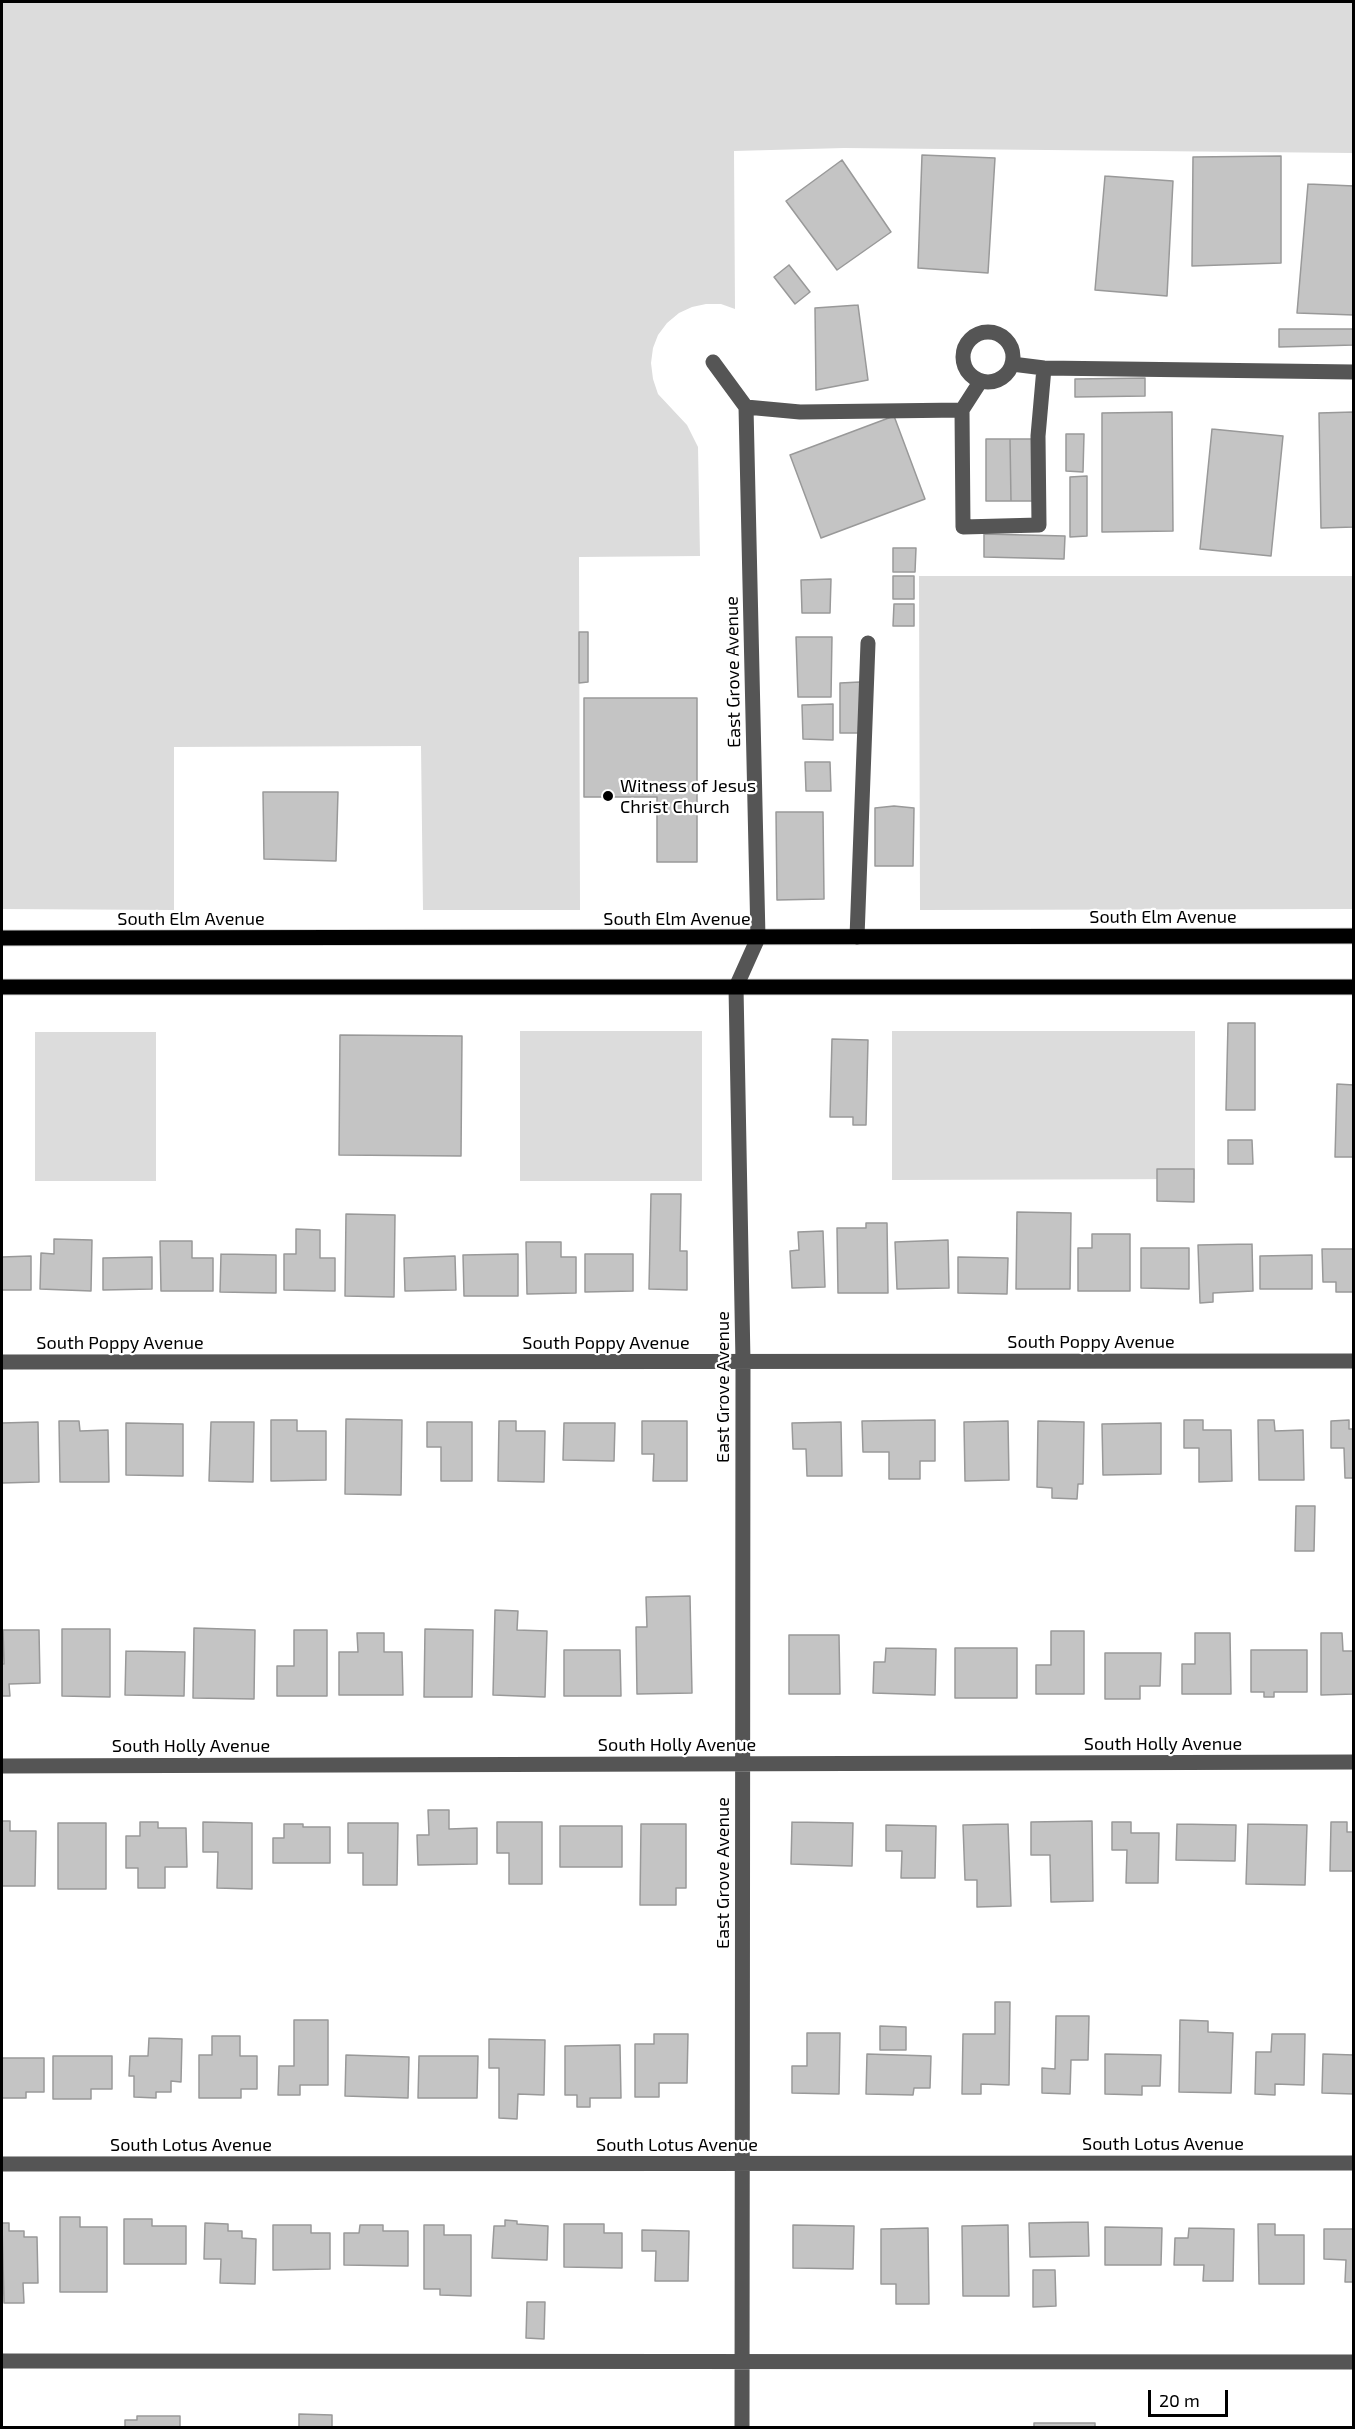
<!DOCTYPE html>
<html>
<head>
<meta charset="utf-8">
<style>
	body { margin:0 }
	#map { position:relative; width:1355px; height:2429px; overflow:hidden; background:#fff; font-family:"Exo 2",sans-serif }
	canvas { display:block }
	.frame { position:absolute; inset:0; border:3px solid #000; pointer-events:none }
	.scale { position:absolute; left:1148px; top:2390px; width:80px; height:27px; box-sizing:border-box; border:3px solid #000; border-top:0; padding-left:8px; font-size:18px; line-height:21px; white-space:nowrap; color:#000; -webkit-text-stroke:4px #fff; paint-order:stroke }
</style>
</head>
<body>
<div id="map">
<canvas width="1355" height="2429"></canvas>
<div class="frame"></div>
<div class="scale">20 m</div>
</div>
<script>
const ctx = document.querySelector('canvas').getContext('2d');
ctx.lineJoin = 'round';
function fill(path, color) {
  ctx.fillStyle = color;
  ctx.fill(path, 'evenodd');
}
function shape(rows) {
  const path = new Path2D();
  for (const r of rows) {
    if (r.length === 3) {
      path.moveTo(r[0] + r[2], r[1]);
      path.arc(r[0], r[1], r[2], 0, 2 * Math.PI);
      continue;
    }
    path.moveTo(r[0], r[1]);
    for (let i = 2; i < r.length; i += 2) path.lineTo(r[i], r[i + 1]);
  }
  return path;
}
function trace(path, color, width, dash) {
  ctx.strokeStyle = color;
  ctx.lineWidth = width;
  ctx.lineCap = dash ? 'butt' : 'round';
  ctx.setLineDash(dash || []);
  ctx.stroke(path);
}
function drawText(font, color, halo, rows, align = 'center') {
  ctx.font = font + ' "Exo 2",sans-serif';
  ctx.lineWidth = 4.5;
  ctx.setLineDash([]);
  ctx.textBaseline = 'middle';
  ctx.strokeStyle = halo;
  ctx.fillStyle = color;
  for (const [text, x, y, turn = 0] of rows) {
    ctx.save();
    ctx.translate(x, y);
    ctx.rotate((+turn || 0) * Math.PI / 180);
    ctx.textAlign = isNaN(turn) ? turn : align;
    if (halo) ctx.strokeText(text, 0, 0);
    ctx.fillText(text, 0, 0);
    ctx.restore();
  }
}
fill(shape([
	[2,2,1353,2,1353,153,844,148,734,151,735,309,721,304,706,304,692,307,679,313,667,323,658,335,653,348,651,363,653,379,658,394,687,425,698,447,700,556,579,557,580,910,423,910,421,746,174,747,174,910,2,909],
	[919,576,1353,576,1353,909,920,910],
	[520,1031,702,1031,702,1181,520,1181],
	[892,1031,1195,1031,1195,1179,892,1180],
	[35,1032,156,1032,156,1181,35,1181]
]), '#dcdcdc');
const building = shape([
	[922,155,995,158,988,273,918,268,922,155],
	[1281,156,1281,263,1192,266,1193,157,1281,156],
	[842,160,891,232,837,270,786,201,842,160],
	[1105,176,1173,181,1167,296,1095,290,1105,176],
	[1308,184,1354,186,1354,315,1297,313,1308,184],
	[789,265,810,292,795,304,774,277,789,265],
	[858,305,868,380,816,390,815,308,858,305],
	[1279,329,1354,329,1354,345,1279,347,1279,329],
	[1145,378,1145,396,1075,397,1075,379,1145,378],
	[1172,412,1173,531,1102,532,1102,413,1172,412],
	[1354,412,1354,527,1321,528,1319,413,1354,412],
	[894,416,925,499,821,538,790,455,894,416],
	[1212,429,1283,436,1271,556,1200,549,1212,429],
	[1066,434,1084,434,1083,472,1066,471,1066,434],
	[986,439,1010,439,1011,501,986,501,986,439],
	[1010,439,1033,439,1033,501,1011,501,1010,439],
	[1087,476,1087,536,1070,537,1070,477,1087,476],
	[984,534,1065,536,1064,559,984,557,984,534],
	[893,548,916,548,915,572,893,572,893,548],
	[893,576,914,576,914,599,893,599,893,576],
	[831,579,830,613,802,613,801,580,831,579],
	[894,604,914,604,914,626,893,626,894,604],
	[579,632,588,632,588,682,579,683,579,632],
	[796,637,832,637,831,697,798,697,796,637],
	[860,682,861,733,840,733,840,683,860,682],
	[584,698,697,698,697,862,657,862,657,797,584,797,584,698],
	[833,704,833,740,803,739,802,705,833,704],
	[805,762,830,762,831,791,806,791,805,762],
	[263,792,338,792,336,861,264,859,263,792],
	[894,806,914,808,913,866,875,866,875,808,894,806],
	[776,812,823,812,824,899,777,900,776,812],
	[1228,1023,1255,1023,1255,1110,1226,1110,1228,1023],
	[340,1035,462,1036,461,1156,339,1155,340,1035],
	[832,1039,868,1040,866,1125,853,1125,853,1117,830,1117,832,1039],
	[1337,1084,1354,1085,1354,1157,1335,1157,1337,1084],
	[1228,1140,1252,1140,1253,1164,1228,1164,1228,1140],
	[1157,1169,1194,1169,1194,1202,1157,1201,1157,1169],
	[651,1194,681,1194,680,1251,687,1251,687,1290,649,1289,651,1194],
	[1017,1212,1071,1213,1070,1289,1016,1289,1017,1212],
	[346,1214,395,1215,394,1297,345,1296,346,1214],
	[866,1223,887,1223,888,1293,838,1293,837,1228,866,1228,866,1223],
	[296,1229,320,1230,320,1258,335,1258,335,1291,284,1290,284,1254,296,1254,296,1229],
	[823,1231,825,1287,792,1288,790,1251,799,1250,798,1232,823,1231],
	[1092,1234,1130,1234,1130,1291,1078,1291,1078,1248,1092,1248,1092,1234],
	[54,1239,92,1240,91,1291,40,1289,41,1253,54,1254,54,1239],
	[948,1240,949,1288,897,1289,895,1242,948,1240],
	[160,1241,192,1241,192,1258,213,1258,213,1291,161,1291,160,1241],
	[526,1242,561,1242,561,1257,576,1257,576,1293,527,1294,526,1242],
	[1252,1244,1253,1291,1213,1293,1213,1302,1200,1303,1198,1245,1252,1244],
	[1141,1248,1189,1248,1189,1289,1141,1288,1141,1248],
	[1322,1249,1354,1249,1354,1292,1336,1292,1336,1282,1323,1282,1322,1249],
	[221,1254,276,1255,276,1293,220,1292,221,1254],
	[518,1254,518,1296,464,1296,463,1255,518,1254],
	[585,1254,633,1254,633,1291,585,1292,585,1254],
	[1312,1255,1312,1289,1260,1289,1260,1256,1312,1255],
	[31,1256,31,1290,2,1290,2,1257,31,1256],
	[455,1256,456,1290,405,1291,404,1258,455,1256],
	[152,1257,152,1289,103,1290,103,1258,152,1257],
	[958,1257,1008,1258,1007,1294,958,1293,958,1257],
	[346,1419,402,1420,401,1495,345,1494,346,1419],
	[271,1420,297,1420,297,1431,326,1431,326,1480,271,1481,271,1420],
	[935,1420,935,1461,920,1461,920,1479,889,1479,889,1452,863,1452,862,1421,935,1420],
	[1184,1420,1203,1420,1203,1430,1231,1430,1232,1481,1199,1482,1199,1448,1184,1448,1184,1420],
	[1258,1420,1274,1420,1275,1431,1303,1430,1304,1480,1259,1480,1258,1420],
	[1349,1420,1349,1429,1354,1429,1354,1478,1345,1478,1344,1448,1331,1448,1331,1421,1349,1420],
	[59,1421,79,1421,80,1431,108,1430,109,1482,60,1482,59,1421],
	[499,1421,516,1421,516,1431,545,1431,544,1482,498,1481,499,1421],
	[642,1421,687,1421,687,1481,653,1481,654,1454,642,1454,642,1421],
	[1008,1421,1009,1480,965,1481,964,1422,1008,1421],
	[1038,1421,1084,1422,1083,1484,1078,1484,1077,1499,1052,1498,1052,1488,1037,1487,1038,1421],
	[38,1422,39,1482,2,1483,2,1423,38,1422],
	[211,1422,254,1422,253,1482,209,1481,211,1422],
	[427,1422,472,1422,472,1481,441,1481,441,1447,427,1447,427,1422],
	[841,1422,842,1476,807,1476,806,1449,793,1449,792,1423,841,1422],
	[126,1423,183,1424,183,1476,126,1475,126,1423],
	[564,1423,615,1423,614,1461,563,1460,564,1423],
	[1161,1423,1161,1474,1103,1475,1102,1424,1161,1423],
	[1296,1506,1315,1506,1314,1551,1295,1551,1296,1506],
	[690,1596,692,1693,637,1694,636,1627,647,1627,646,1597,690,1596],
	[495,1610,518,1611,517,1630,547,1631,545,1697,493,1695,495,1610],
	[194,1628,255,1630,254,1699,193,1698,194,1628],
	[62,1629,110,1629,110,1697,62,1696,62,1629],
	[425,1629,473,1630,472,1697,424,1697,425,1629],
	[3,1630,39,1630,40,1683,9,1684,10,1696,2,1696,2,1664,4,1664,3,1630],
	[294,1630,327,1630,327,1696,277,1696,277,1666,294,1666,294,1630],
	[1051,1631,1084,1631,1084,1694,1036,1694,1036,1665,1051,1665,1051,1631],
	[357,1633,384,1633,384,1652,402,1652,403,1695,339,1695,339,1652,358,1652,357,1633],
	[1195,1633,1230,1633,1231,1694,1182,1694,1182,1664,1195,1664,1195,1633],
	[1321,1633,1342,1633,1343,1651,1354,1651,1354,1694,1321,1695,1321,1633],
	[789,1635,839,1635,840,1694,789,1694,789,1635],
	[886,1648,936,1649,935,1695,873,1693,874,1662,885,1662,886,1648],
	[955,1648,1017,1648,1017,1698,955,1698,955,1648],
	[564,1650,620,1650,621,1696,564,1696,564,1650],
	[1251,1650,1307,1650,1307,1692,1274,1692,1274,1697,1264,1697,1264,1692,1251,1692,1251,1650],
	[126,1651,185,1652,184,1696,125,1695,126,1651],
	[1105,1653,1161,1653,1160,1686,1140,1686,1140,1699,1105,1699,1105,1653],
	[428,1810,449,1810,449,1829,477,1828,477,1864,418,1865,417,1835,429,1835,428,1810],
	[2,1821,10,1821,10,1831,36,1831,35,1886,2,1886,2,1821],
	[1092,1821,1093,1901,1051,1902,1050,1855,1031,1855,1031,1822,1092,1821],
	[140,1822,158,1822,158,1828,186,1828,187,1867,165,1867,165,1888,138,1888,138,1868,126,1868,126,1836,140,1836,140,1822],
	[203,1822,252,1823,252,1889,217,1888,218,1852,203,1852,203,1822],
	[497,1822,542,1822,542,1884,509,1884,509,1853,497,1853,497,1822],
	[792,1822,853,1823,852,1866,791,1864,792,1822],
	[1112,1822,1131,1822,1131,1833,1159,1833,1158,1883,1126,1883,1127,1850,1112,1850,1112,1822],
	[1331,1822,1347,1822,1347,1832,1354,1832,1354,1871,1330,1871,1331,1822],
	[58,1823,106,1823,106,1889,58,1889,58,1823],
	[348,1823,398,1823,397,1885,363,1885,363,1853,348,1853,348,1823],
	[284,1824,303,1824,303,1827,330,1827,330,1863,273,1863,273,1838,284,1838,284,1824],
	[641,1824,686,1824,686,1888,676,1888,676,1905,640,1905,641,1824],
	[1008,1824,1011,1906,977,1907,977,1880,965,1880,963,1825,1008,1824],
	[1177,1824,1236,1825,1235,1861,1176,1860,1177,1824],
	[1248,1824,1307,1825,1305,1885,1246,1884,1248,1824],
	[886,1825,936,1826,935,1878,901,1878,902,1851,886,1851,886,1825],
	[560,1826,622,1826,622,1867,560,1867,560,1826],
	[995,2002,1010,2002,1009,2085,981,2084,981,2094,962,2094,963,2034,995,2034,995,2002],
	[1056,2016,1089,2016,1088,2060,1071,2060,1070,2094,1042,2093,1042,2068,1055,2069,1056,2016],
	[294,2020,328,2020,328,2085,300,2085,300,2095,278,2095,279,2066,294,2066,294,2020],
	[1180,2020,1208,2021,1208,2032,1233,2033,1231,2093,1179,2092,1180,2020],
	[880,2026,906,2027,906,2050,880,2050,880,2026],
	[807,2033,840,2033,839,2094,792,2093,792,2066,807,2066,807,2033],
	[654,2034,688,2034,687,2083,659,2083,659,2097,635,2097,635,2044,654,2044,654,2034],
	[1272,2034,1305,2034,1304,2085,1275,2084,1275,2095,1255,2094,1256,2052,1271,2052,1272,2034],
	[212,2036,240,2036,240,2056,257,2056,257,2089,241,2089,241,2098,199,2098,199,2055,212,2055,212,2036],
	[149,2038,182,2039,181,2082,171,2081,171,2092,156,2092,156,2098,134,2097,134,2076,129,2076,130,2056,148,2056,149,2038],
	[489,2039,545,2040,544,2095,518,2094,517,2119,499,2118,499,2068,489,2068,489,2039],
	[620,2045,621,2098,590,2098,590,2107,577,2107,577,2095,565,2095,565,2046,620,2045],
	[867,2054,931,2056,930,2088,914,2088,913,2095,866,2094,867,2054],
	[1105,2054,1161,2055,1160,2086,1142,2086,1142,2095,1105,2094,1105,2054],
	[1323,2054,1354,2055,1354,2094,1322,2093,1323,2054],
	[346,2055,409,2057,408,2098,345,2096,346,2055],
	[53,2056,112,2056,112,2089,91,2089,91,2099,53,2099,53,2056],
	[419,2056,478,2056,477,2098,418,2098,419,2056],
	[2,2058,44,2058,44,2092,26,2092,26,2098,2,2098,2,2058],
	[60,2217,80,2217,80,2227,107,2227,107,2292,60,2292,60,2217],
	[124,2219,152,2219,152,2226,186,2226,186,2264,124,2264,124,2219],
	[505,2220,517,2221,517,2224,548,2226,547,2260,492,2258,494,2226,505,2226,505,2220],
	[1088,2222,1089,2256,1030,2257,1029,2223,1088,2222],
	[2,2223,9,2223,9,2231,24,2231,24,2237,37,2237,38,2283,23,2283,24,2303,4,2303,2,2223],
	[205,2223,228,2224,228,2231,242,2231,242,2238,256,2239,255,2284,220,2283,221,2259,204,2259,205,2223],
	[564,2224,604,2224,604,2233,622,2233,622,2268,564,2267,564,2224],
	[1258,2224,1275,2224,1275,2235,1304,2235,1304,2284,1259,2284,1258,2224],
	[273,2225,311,2225,311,2233,330,2233,330,2269,273,2270,273,2225],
	[360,2225,383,2225,383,2231,408,2231,408,2266,344,2265,344,2233,359,2233,360,2225],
	[424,2225,444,2225,444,2235,471,2235,471,2296,440,2295,440,2289,424,2289,424,2225],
	[793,2225,854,2226,853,2269,793,2268,793,2225],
	[1008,2225,1009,2296,963,2296,962,2226,1008,2225],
	[1105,2227,1162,2228,1161,2265,1105,2265,1105,2227],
	[928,2228,929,2304,896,2304,896,2284,881,2284,881,2229,928,2228],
	[1189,2228,1234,2229,1233,2281,1203,2281,1204,2265,1174,2265,1175,2238,1188,2238,1189,2228],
	[1324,2229,1354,2229,1354,2282,1345,2282,1346,2260,1324,2259,1324,2229],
	[642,2230,689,2231,688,2281,655,2281,656,2251,642,2251,642,2230],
	[1033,2270,1055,2270,1056,2306,1033,2307,1033,2270],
	[527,2302,545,2302,544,2339,526,2338,527,2302],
	[299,2414,332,2415,332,2428,299,2428,299,2414],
	[137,2416,180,2416,180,2428,125,2428,125,2420,137,2420,137,2416],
	[1034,2423,1095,2423,1095,2428,1034,2428,1034,2423]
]);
fill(building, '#c4c4c4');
trace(building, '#999', 1.5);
const major = shape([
	[2,938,1354,936],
	[2,987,1354,987]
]);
trace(major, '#dbdbdb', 17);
trace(shape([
	[988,357,25],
	[713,362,746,407,758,938,736,987,743,1362,742,2428],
	[1012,364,1044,368,1354,372],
	[746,407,800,412,962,410,980,382],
	[962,410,963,527,1039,525,1038,436,1044,368],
	[857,937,868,643],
	[2,1362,1354,1361],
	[2,1766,1354,1762],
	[2,2164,1354,2163],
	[2,2361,1354,2362]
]), '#555', 15);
trace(major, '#000', 15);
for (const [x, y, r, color] of [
	[608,796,6,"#000"]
]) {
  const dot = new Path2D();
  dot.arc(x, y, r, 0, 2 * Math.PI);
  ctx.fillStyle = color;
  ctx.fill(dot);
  trace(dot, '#fff', 2);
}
drawText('18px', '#000', '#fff', [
	["East Grove Avenue",733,672,-91],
	["South Elm Avenue",1163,917],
	["South Elm Avenue",191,919],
	["South Elm Avenue",677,919],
	["South Poppy Avenue",1091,1342],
	["South Poppy Avenue",120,1343],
	["South Poppy Avenue",606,1343],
	["East Grove Avenue",723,1387,-90],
	["South Holly Avenue",1163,1744],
	["South Holly Avenue",677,1745],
	["South Holly Avenue",191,1746],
	["East Grove Avenue",723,1873,-90],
	["South Lotus Avenue",1163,2144],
	["South Lotus Avenue",191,2145],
	["South Lotus Avenue",677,2145]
]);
drawText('18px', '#000', '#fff', [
	["Witness of Jesus",620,786],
	["Christ Church",620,807]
], 'left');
</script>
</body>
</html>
